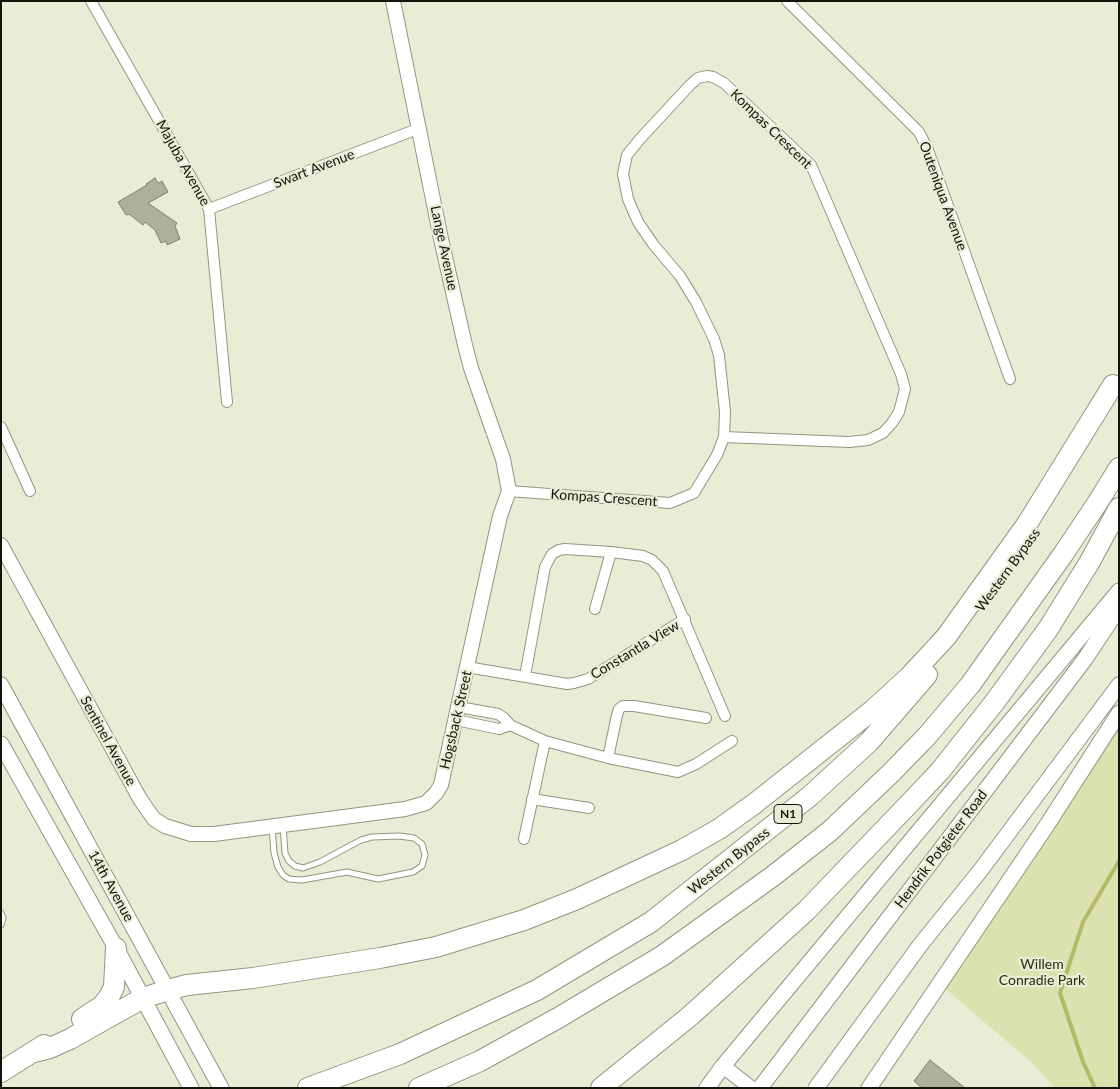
<!DOCTYPE html>
<html>
<head>
<meta charset="utf-8">
<style>
	body { margin:0 }
	#map { position:relative; width:1120px; height:1089px; overflow:hidden; background:#e9edd6; font-family:Lato,sans-serif }
	canvas { display:block }
	.frame { position:absolute; inset:0; border:2px solid #13140c; pointer-events:none }
</style>
</head>
<body>
<div id="map">
<canvas width="1120" height="1089"></canvas>
<div class="frame"></div>
</div>
<script>
const ctx = document.querySelector('canvas').getContext('2d');
ctx.lineJoin = 'round';
function fill(path, color) {
  ctx.fillStyle = color;
  ctx.fill(path, 'evenodd');
}
function shape(rows) {
  const path = new Path2D();
  for (const r of rows) {
    path.moveTo(r[0], r[1]);
    for (let i = 2; i < r.length; i += 2) path.lineTo(r[i], r[i + 1]);
  }
  return path;
}
function trace(path, color, width, dash) {
  ctx.strokeStyle = color;
  ctx.lineWidth = width;
  ctx.lineCap = dash ? 'butt' : 'round';
  ctx.setLineDash(dash || []);
  ctx.stroke(path);
}
function drawText(font, color, halo, rows, align = 'center') {
  ctx.font = font + ' Lato,sans-serif';
  ctx.lineWidth = 4.5;
  ctx.setLineDash([]);
  ctx.textBaseline = 'middle';
  ctx.strokeStyle = halo;
  ctx.fillStyle = color;
  for (const [text, x, y, turn = 0] of rows) {
    ctx.save();
    ctx.translate(x, y);
    ctx.rotate((+turn || 0) * Math.PI / 180);
    ctx.textAlign = isNaN(turn) ? turn : align;
    if (halo) ctx.strokeText(text, 0, 0);
    ctx.fillText(text, 0, 0);
    ctx.restore();
  }
}
fill(shape([
	[1119,716,1119,1088,1055,1088,1031,1062,941,985]
]), '#dbe2b0');
trace(shape([
	[1095,1088,1083,1062,1060,993,1083,922,1119,861]
]), '#b1bb66', 4);
const building = shape([
	[155,178,158,183,162,181,168,192,148,203,177,223,175,226,180,239,167,245,166,241,161,243,155,230,145,222,143,225,129,214,126,215,118,202,147,185,146,184,155,178],
	[930,1060,965,1088,922,1088,914,1081,930,1060]
]);
fill(building, '#adb09b');
trace(building, '#7f816d', 1);
const service = shape([
	[272,826,274,853,278,867,283,875,289,879,302,880,347,872,378,879,413,872,422,866,425,855,422,844,414,838,399,836,372,837,361,840,320,862,303,868,295,866,289,861,285,853,283,825],
	[1,913,3,918,1,925]
]);
const minor = shape([
	[91,1,209,209,227,402],
	[787,1,919,132,928,150,1010,379],
	[209,209,420,128],
	[1,427,30,491],
	[509,491,670,503,694,493,717,455,724,437,725,412,719,355,714,339,696,302,680,276,653,244,638,222,628,199,623,174,627,155,640,139,690,85,698,78,707,76,713,77,724,83,811,165,901,374,905,389,899,412,892,423,883,433,868,440,849,442,724,437],
	[595,609,611,552],
	[467,667,567,684,574,683,588,679,685,619],
	[525,676,545,567,552,554,559,550,565,549,611,552,643,556,652,560,663,571,725,716],
	[459,707,498,714,504,718,510,725,545,741,608,758,678,772,696,764,732,741],
	[456,720,499,729,510,725],
	[608,758,617,715,619,709,623,706,634,706,706,718],
	[532,799,589,808],
	[524,839,545,741]
]);
const tertiary = shape([
	[1,545,140,799,154,819,165,826,191,834,214,834,405,809,426,803,436,793,441,785,500,516,509,491,503,459,471,368,465,345,441,239,393,1],
	[723,1066,751,1088]
]);
const secondary = shape([
	[1,685,221,1088],
	[1,744,116,948,191,1088],
	[707,1088,723,1066,1119,591],
	[760,1088,1085,659,1119,608],
	[816,1088,921,944,980,871,1119,685],
	[869,1088,1047,825,1119,713]
]);
const motorway = shape([
	[82,1019,102,1006,109,997,114,987,116,948],
	[34,1052,50,1048,70,1039,143,998,168,990,187,985,253,978,380,958,436,947,524,920,577,899,682,850,719,829,754,804,874,709,909,677,946,637,1027,524,1113,385],
	[1,1072,44,1045],
	[308,1088,400,1054,537,990,651,922,810,796,869,742,927,675],
	[419,1088,480,1061,558,1018,662,956,773,876,830,831,890,774,927,736,970,685,1064,553,1098,502,1119,468],
	[601,1088,690,1016,806,911,906,807,940,771,994,703,1048,629,1089,563,1119,508]
]);
trace(service, '#929580', 7);
trace(minor, '#929580', 12);
trace(tertiary, '#929580', 16);
trace(secondary, '#929580', 17);
trace(motorway, '#929580', 22);
trace(service, '#fff', 5);
trace(minor, '#fff', 10);
trace(tertiary, '#fff', 14);
trace(secondary, '#fff', 15);
trace(motorway, '#fff', 20);
for (const [x, y, w] of [
	[788,814,28]
]) {
  const box = new Path2D();
  box.roundRect(x - w / 2, y - 9.5, w, 19, 4);
  ctx.fillStyle = '#e9edd6';
  ctx.fill(box);
  trace(box, '#13140c', 1);
}
drawText('bold 12px', '#13140c', null, [
	["N1",788,814]
]);
drawText('14px', '#13140c', '#e9edd6', [
	["Kompas Crescent",771,129,44],
	["Majuba Avenue",183,163,61],
	["Swart Avenue",314,169,-21],
	["Outeniqua Avenue",943,196,70],
	["Lange Avenue",444,248,78],
	["Kompas Crescent",604,498,4],
	["Western Bypass",1008,570,-54],
	["Constantla View",635,650,-31],
	["Hogsback Street",456,720,-77],
	["Sentinel Avenue",108,741,61],
	["Hendrik Potgieter Road",941,849,-53],
	["Western Bypass",729,861,-38],
	["14th Avenue",111,886,61]
]);
drawText('14px', '#292c07', '#e9edd6', [
	["Willem",1042,964],
	["Conradie Park",1042,980]
]);
</script>
</body>
</html>
